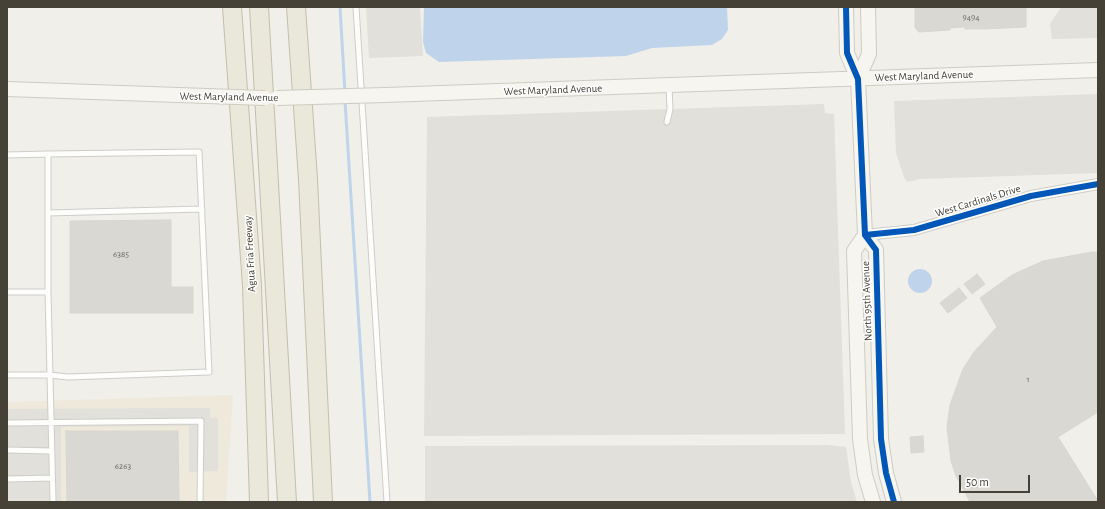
<!DOCTYPE html>
<html>
<head>
<meta charset="utf-8">
<style>
	body { margin:0 }
	#map { position:relative; width:1105px; height:509px; overflow:hidden; background:#f0efea; font-family:"Alegreya Sans",sans-serif }
	canvas { display:block }
	.frame { position:absolute; inset:0; border:8px solid #454137; pointer-events:none }
	.scale { position:absolute; left:959px; top:475px; width:71px; height:18px; box-sizing:border-box; border:2px solid #454137; border-top:0; padding-left:5px; font-size:12px; line-height:14px; white-space:nowrap; color:#454137; -webkit-text-stroke:3px #fff; paint-order:stroke }
</style>
</head>
<body>
<div id="map">
<canvas width="1105" height="509"></canvas>
<div class="frame"></div>
<div class="scale">50 m</div>
</div>
<script>
const ctx = document.querySelector('canvas').getContext('2d');
ctx.lineJoin = 'round';
function fill(path, color) {
  ctx.fillStyle = color;
  ctx.fill(path, 'evenodd');
}
function shape(rows) {
  const path = new Path2D();
  for (const r of rows) {
    if (r.length === 3) {
      path.moveTo(r[0] + r[2], r[1]);
      path.arc(r[0], r[1], r[2], 0, 2 * Math.PI);
      continue;
    }
    path.moveTo(r[0], r[1]);
    for (let i = 2; i < r.length; i += 2) path.lineTo(r[i], r[i + 1]);
  }
  return path;
}
function trace(path, color, width, dash) {
  ctx.strokeStyle = color;
  ctx.lineWidth = width;
  ctx.lineCap = dash ? 'butt' : 'round';
  ctx.setLineDash(dash || []);
  ctx.stroke(path);
}
function drawText(font, color, halo, rows, align = 'center') {
  ctx.font = font + ' "Alegreya Sans",sans-serif';
  ctx.lineWidth = 3;
  ctx.setLineDash([]);
  ctx.textBaseline = 'middle';
  ctx.strokeStyle = halo;
  ctx.fillStyle = color;
  for (const [text, x, y, turn = 0] of rows) {
    ctx.save();
    ctx.translate(x, y);
    ctx.rotate((+turn || 0) * Math.PI / 180);
    ctx.textAlign = isNaN(turn) ? turn : align;
    if (halo) ctx.strokeText(text, 0, 0);
    ctx.fillText(text, 0, 0);
    ctx.restore();
  }
}
fill(shape([
	[233,395,226,502,7,502,7,402]
]), '#eee9db');
fill(shape([
	[366,7,420,7,423,56,369,58],
	[1061,7,1098,7,1098,38,1052,39,1050,24],
	[1098,94,1098,173,920,179,907,182,904,177,896,153,894,101],
	[824,104,825,113,834,114,845,434,424,436,427,117],
	[210,408,210,418,218,418,218,471,189,472,189,426,61,427,61,502,7,502,7,409],
	[827,445,846,447,851,482,857,502,425,502,425,446]
]), '#e1e0db');
fill(shape([
	[424,7,727,7,728,30,722,39,712,45,652,48,626,56,439,62,426,53,423,42],
	[920,281,12]
]), '#bfd4ea');
trace(shape([
	[340,7,345,93],
	[345,101,370,502]
]), '#bfd4ea', 3);
const building = shape([
	[915,7,1026,7,1026,27,984,29,965,29,965,27,950,28,950,30,919,32,915,28,915,7],
	[171,220,171,287,193,287,193,313,70,313,70,221,171,220],
	[1092,252,1098,252,1098,502,970,502,956,476,951,461,947,427,950,405,963,369,974,352,997,327,980,298,1012,275,1043,261,1092,252],
	[977,274,985,284,972,294,964,284,977,274],
	[959,288,967,298,948,313,940,303,959,288],
	[1098,412,1098,501,1058,437,1098,412],
	[66,431,178,431,179,501,193,502,67,502,66,431],
	[923,436,924,452,911,453,910,437,923,436]
]);
fill(building, '#d9d8d3');
trace(building, '#d8d6d0', 1);
const lane = shape([
	[356,7,387,502],
	[667,122,670,109,669,87],
	[7,155,48,154],
	[48,213,202,209],
	[7,292,48,292,53,502],
	[7,375,49,375,68,377,209,372,199,152,48,154,48,292],
	[7,423,201,421,200,502],
	[7,450,51,451],
	[7,479,52,478]
]);
const street = shape([
	[865,235,914,230,1031,196,1098,184]
]);
const secondary = shape([
	[846,7,847,53,858,79,865,235,876,250,881,439,886,473,894,502],
	[858,79,869,54,868,7],
	[7,89,207,96],
	[385,95,1098,70],
	[865,235,854,251,860,439,865,475,873,502]
]);
const highway = shape([
	[232,7,252,286,259,502],
	[259,7,287,502],
	[296,7,308,179,323,502]
]);
trace(lane, '#cecdc8', 7);
trace(street, '#cecdc8', 12);
trace(secondary, '#ceccc2', 16);
trace(highway, '#c5bea8', 20);
trace(lane, '#fdfdfc', 5);
trace(street, '#fdfdfc', 10);
trace(secondary, '#f6f5ef', 14);
trace(highway, '#eae7db', 18);
const secondaryBridge = shape([
	[207,96,265,98],
	[277,98,385,95]
]);
trace(secondaryBridge, '#ceccc2', 16, []);
trace(secondaryBridge, '#f6f5ef', 14);
trace(shape([
	[846,7,847,53,858,79,865,235,876,250,881,439,886,473,894,502],
	[865,235,914,230,1031,196,1098,184]
]), '#0057b8', 6);
drawText('9px', '#6b685f', null, [
	["9494",971,17],
	["6385",121,254],
	["1",1028,379],
	["6263",123,466]
]);
drawText('11px', '#454137', '#fff', [
	["West Maryland Avenue",924,76,-2],
	["West Maryland Avenue",553,90,-2],
	["West Maryland Avenue",229,97,1],
	["West Cardinals Drive",978,201,-17],
	["Agua Fria Freeway",250,254,-93],
	["North 95th Avenue",867,301,-92]
]);
</script>
</body>
</html>
